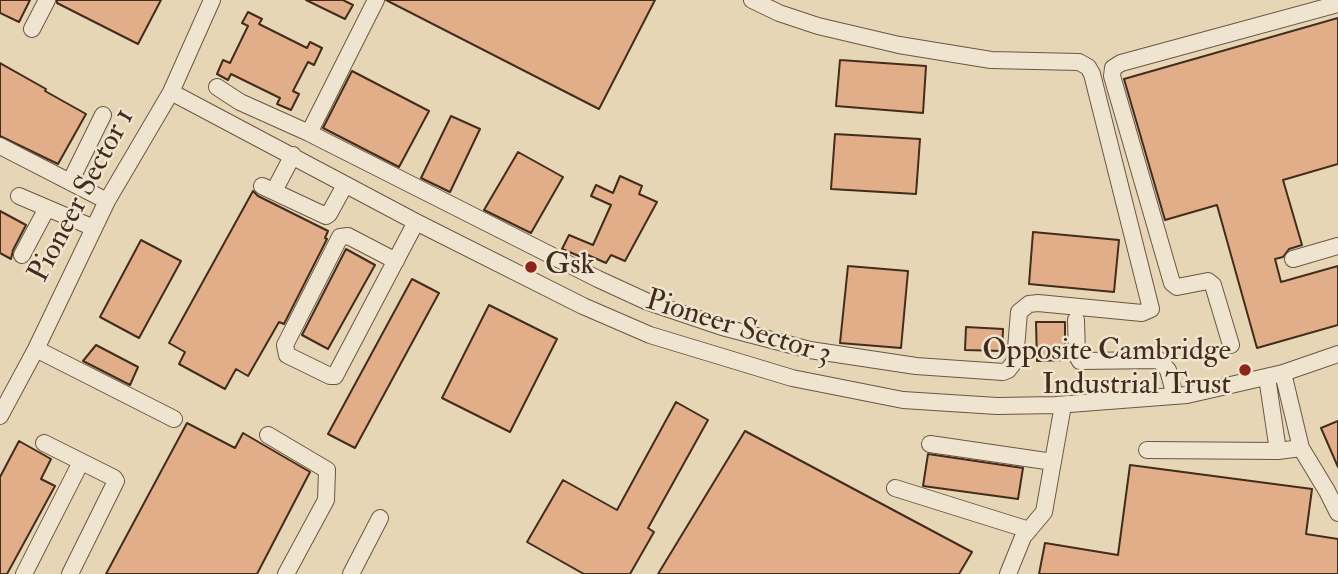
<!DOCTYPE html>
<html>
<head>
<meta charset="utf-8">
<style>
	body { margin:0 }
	canvas { display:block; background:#e6d6b6 }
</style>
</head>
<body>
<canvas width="1338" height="574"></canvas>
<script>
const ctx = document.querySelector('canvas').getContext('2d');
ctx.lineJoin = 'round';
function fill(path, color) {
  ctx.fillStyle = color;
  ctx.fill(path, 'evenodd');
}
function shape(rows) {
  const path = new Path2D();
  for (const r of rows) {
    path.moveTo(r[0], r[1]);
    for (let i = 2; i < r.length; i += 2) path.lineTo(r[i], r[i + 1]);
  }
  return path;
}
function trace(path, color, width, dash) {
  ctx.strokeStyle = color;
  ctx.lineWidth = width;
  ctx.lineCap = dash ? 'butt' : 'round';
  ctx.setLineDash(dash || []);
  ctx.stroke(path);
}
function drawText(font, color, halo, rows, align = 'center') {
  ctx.font = font + ' "IM FELL Double Pica",serif';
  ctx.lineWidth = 5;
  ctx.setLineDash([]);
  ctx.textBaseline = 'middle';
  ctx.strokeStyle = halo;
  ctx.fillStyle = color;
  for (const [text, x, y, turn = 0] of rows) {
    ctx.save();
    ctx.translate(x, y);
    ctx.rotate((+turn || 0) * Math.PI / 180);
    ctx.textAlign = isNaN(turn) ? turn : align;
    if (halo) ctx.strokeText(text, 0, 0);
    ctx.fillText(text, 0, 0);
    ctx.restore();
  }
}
const building = shape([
	[0,0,30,0,19,22,0,13,0,0],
	[57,0,161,0,138,44,57,3,57,0],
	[306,0,343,0,353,5,345,19,306,0],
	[386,0,655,0,599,109,386,0],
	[248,12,262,19,259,24,307,48,310,42,322,48,314,65,308,62,293,91,299,94,291,110,277,104,280,98,231,74,228,80,217,74,223,60,230,63,248,26,242,23,248,12],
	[1338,18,1338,164,1283,180,1302,245,1289,249,1283,257,1275,259,1281,282,1338,266,1338,325,1257,348,1217,205,1165,220,1124,79,1338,18],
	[840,60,926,66,923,113,836,106,840,60],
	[0,63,46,89,45,91,86,114,58,164,0,136,0,63],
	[352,71,429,111,399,167,323,128,352,71],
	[451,116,480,129,450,192,421,178,451,116],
	[835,134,920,139,916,194,831,189,835,134],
	[518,152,563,177,531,233,484,210,518,152],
	[620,176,642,186,639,194,657,202,625,261,611,255,606,263,581,252,579,256,562,249,569,235,593,245,611,205,591,196,596,185,613,193,620,176],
	[253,191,258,196,328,231,325,238,327,239,284,324,279,322,248,376,236,369,225,389,179,364,185,352,169,343,253,191],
	[0,211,26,225,13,250,11,259,0,253,0,211],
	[1033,232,1119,240,1114,292,1029,284,1033,232],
	[141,240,181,261,139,338,100,317,141,240],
	[346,249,375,265,328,349,302,335,346,249],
	[848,266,908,271,901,348,840,343,848,266],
	[412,279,439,293,355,448,328,434,412,279],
	[489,305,557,339,510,432,442,398,489,305],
	[1036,322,1065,322,1065,360,1037,361,1036,322],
	[966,327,1003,329,1002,351,965,350,966,327],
	[96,345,138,367,130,385,83,361,96,345],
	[676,402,708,420,648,528,654,532,630,574,584,574,527,542,563,480,617,510,676,402],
	[1338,421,1338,467,1321,428,1338,421],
	[187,423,235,448,243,433,310,472,257,574,106,574,187,423],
	[745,431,972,552,959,574,658,574,745,431],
	[19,441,51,459,41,479,55,486,7,574,0,574,0,477,19,441],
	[928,454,1023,468,1018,499,923,486,928,454],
	[1130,465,1312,489,1306,534,1338,539,1338,574,1039,574,1045,543,1118,555,1130,465]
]);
fill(building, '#e2ae8a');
trace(building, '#422c1b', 2);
const minor = shape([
	[32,29,47,0],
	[217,87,240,102,309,133,598,279,648,302,722,327,810,350,916,366,1003,372,1008,370,1015,361,1019,312,1029,304,1038,303,1142,313,1151,309,1092,74,1088,67,1079,62,991,60,899,45,818,26,779,13,752,0],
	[171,92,416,222,583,306,650,335,792,378,903,400,997,406,1056,405,1187,395,1283,373,1338,354],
	[309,133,376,0],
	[0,146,107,201],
	[70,182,103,115],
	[262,186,326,216,329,214,345,185],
	[274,191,293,155],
	[19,196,94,228],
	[22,255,47,208],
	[1293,259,1338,246],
	[396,261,348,236,340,237,285,345,287,355,330,376,335,376,416,222],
	[1076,320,1077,356,1080,361,1159,360,1168,370,1175,396],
	[1231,345,1213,285,1208,281,1177,287,1172,283,1112,76,1113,68,1121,63,1338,4],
	[36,349,174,419],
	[1283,373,1301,448,1327,491,1338,513],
	[1267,377,1278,451],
	[0,416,36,349,107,201,171,92,212,0],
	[268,435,327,470,326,500,286,574],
	[44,443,114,478,116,481,70,574],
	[930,444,1053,462],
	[1147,450,1278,451,1301,448],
	[895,488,1029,530],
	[24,574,81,462],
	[351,574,380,518],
	[1008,574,1023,537,1044,512,1063,405]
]);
trace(minor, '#6b5642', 18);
trace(minor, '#efe4d0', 16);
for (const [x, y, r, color] of [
	[531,267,7,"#8f2418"],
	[1245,370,7,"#8f2418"]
]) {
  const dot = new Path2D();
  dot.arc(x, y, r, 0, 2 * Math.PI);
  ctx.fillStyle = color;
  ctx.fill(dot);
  trace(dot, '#efe4d0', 2.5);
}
drawText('30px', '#422c1b', '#efe4d0', [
	["Pioneer Sector 1",83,196,-62],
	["Pioneer Sector 3",738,329,17]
]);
drawText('30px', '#422c1b', '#efe4d0', [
	["Gsk",545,267],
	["Opposite Cambridge",1231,353,"right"],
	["Industrial Trust",1231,387,"right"]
], 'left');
</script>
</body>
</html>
